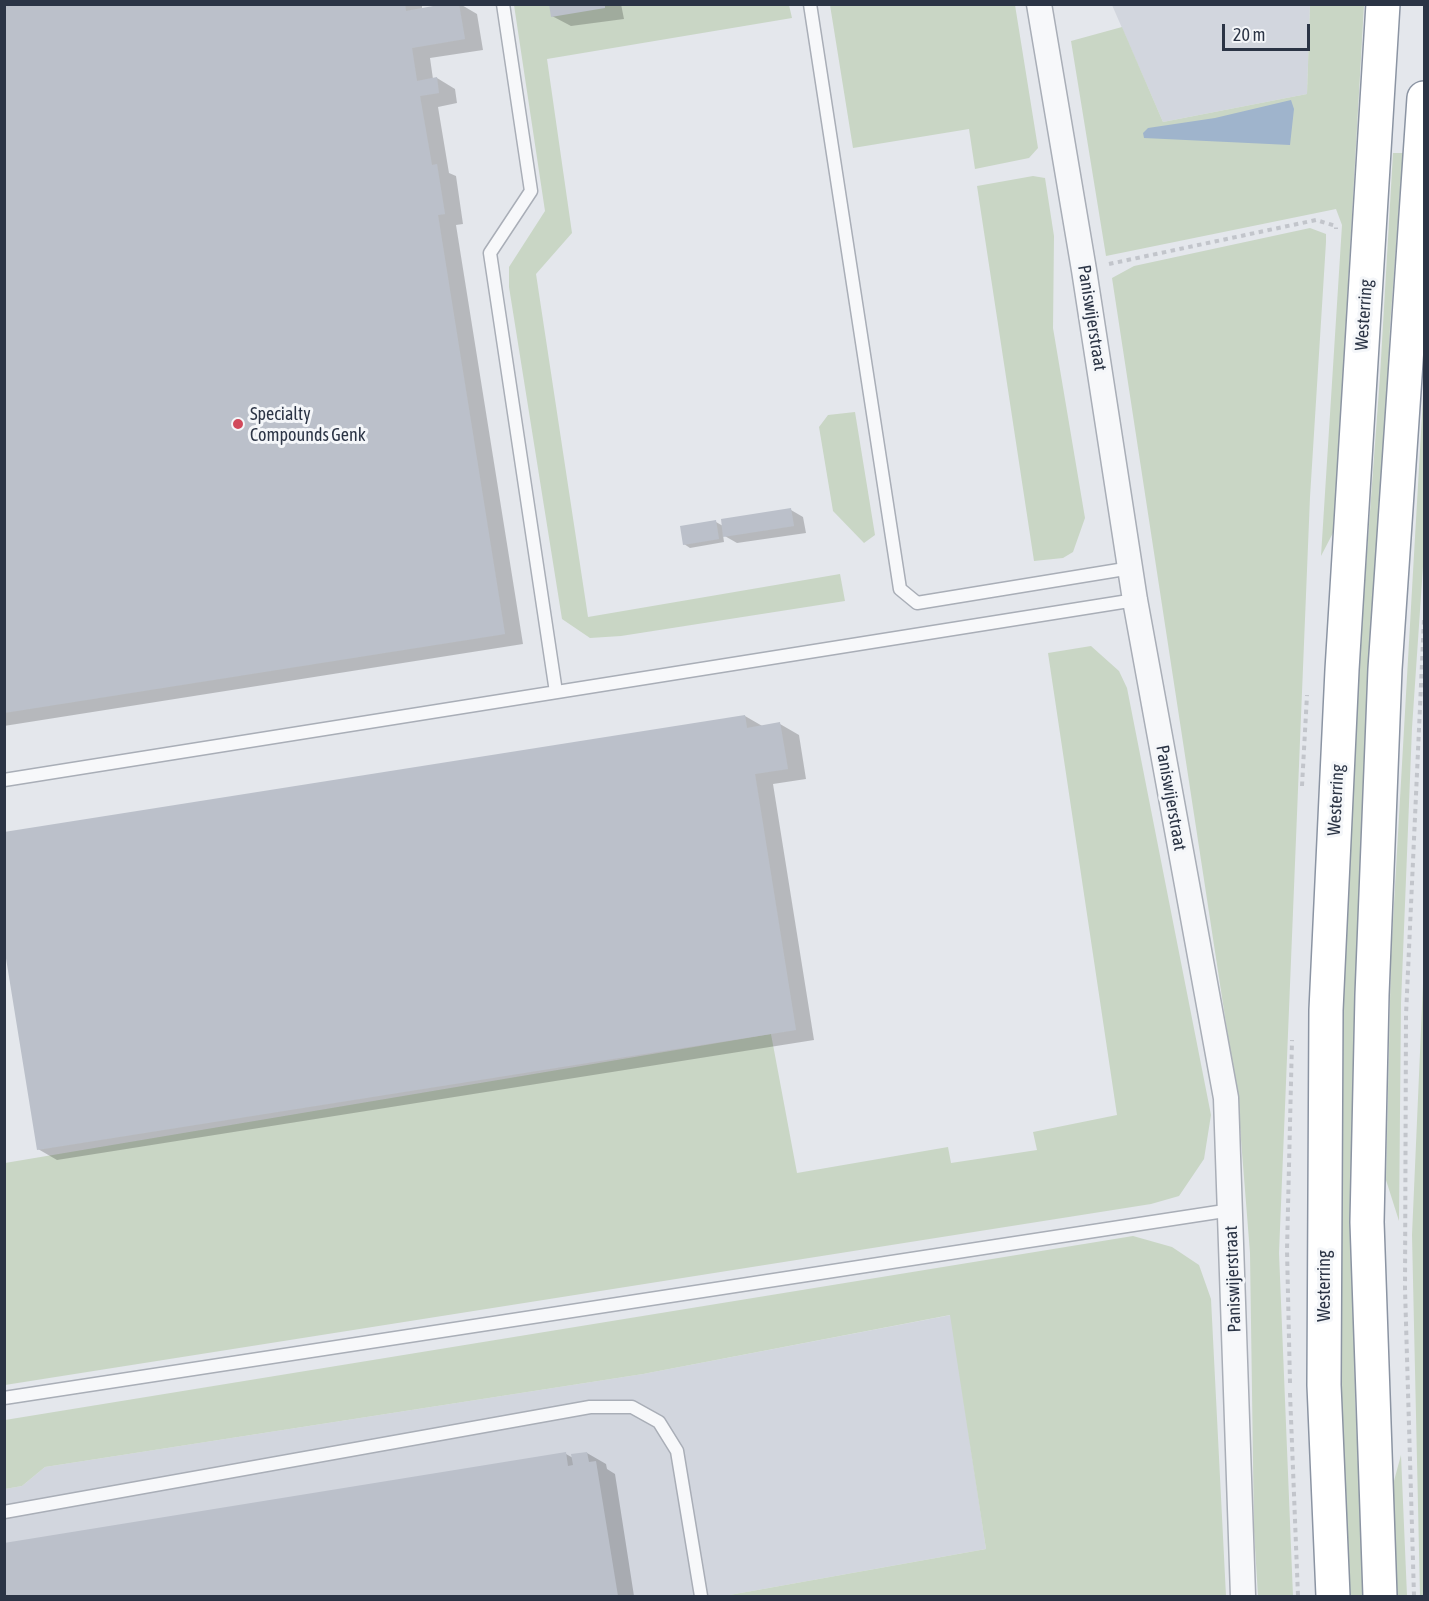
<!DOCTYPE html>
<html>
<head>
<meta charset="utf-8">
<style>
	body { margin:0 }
	#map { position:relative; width:1429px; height:1601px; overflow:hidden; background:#e4e7ec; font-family:"Asap Condensed",sans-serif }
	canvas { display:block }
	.frame { position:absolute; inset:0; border:6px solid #2b3445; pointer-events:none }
	.scale { position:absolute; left:1222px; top:24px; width:88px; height:27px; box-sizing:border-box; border:3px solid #2b3445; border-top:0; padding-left:8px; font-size:18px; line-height:21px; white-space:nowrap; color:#2b3445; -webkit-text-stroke:4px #f4f6f9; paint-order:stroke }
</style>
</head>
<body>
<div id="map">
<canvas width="1429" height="1601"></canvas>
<div class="frame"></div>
<div class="scale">20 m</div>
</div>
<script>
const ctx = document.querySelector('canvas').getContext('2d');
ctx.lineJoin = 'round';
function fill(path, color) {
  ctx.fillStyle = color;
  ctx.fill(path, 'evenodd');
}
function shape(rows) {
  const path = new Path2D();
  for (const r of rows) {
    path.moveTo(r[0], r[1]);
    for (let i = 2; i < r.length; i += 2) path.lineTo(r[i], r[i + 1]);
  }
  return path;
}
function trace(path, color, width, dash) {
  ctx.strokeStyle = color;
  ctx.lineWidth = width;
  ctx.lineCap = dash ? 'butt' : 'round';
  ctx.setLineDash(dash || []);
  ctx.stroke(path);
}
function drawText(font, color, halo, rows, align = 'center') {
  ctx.font = font + ' "Asap Condensed",sans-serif';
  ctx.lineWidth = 6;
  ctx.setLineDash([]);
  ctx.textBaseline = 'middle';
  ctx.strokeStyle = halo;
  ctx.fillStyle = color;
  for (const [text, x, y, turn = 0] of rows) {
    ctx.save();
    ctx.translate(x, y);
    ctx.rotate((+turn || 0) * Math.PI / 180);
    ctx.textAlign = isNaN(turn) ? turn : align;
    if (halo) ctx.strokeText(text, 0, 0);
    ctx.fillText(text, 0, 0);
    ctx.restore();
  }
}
fill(shape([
	[1112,5,1310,5,1307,94,1163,122],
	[951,1315,986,1549,724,1596,5,1596,5,1489,22,1486,45,1467,643,1374]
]), '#d2d6de');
fill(shape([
	[514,5,789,5,792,18,547,59,572,233,536,274,588,617,840,574,845,601,621,636,590,638,562,619,509,287,509,267,545,211],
	[830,5,1015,5,1038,148,1029,158,975,169,969,129,853,148],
	[1310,5,1364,5,1334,531,1321,556,1342,225,1336,209,1106,256,1071,41,1122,27,1163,122,1307,94],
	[1393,153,1403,153,1390,327,1353,1207,1355,1397,1364,1596,1349,1596,1338,1373,1341,1033,1359,661,1380,376],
	[1033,176,1045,178,1054,236,1053,328,1085,518,1073,552,1063,558,1034,561,977,186],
	[1310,228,1326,234,1326,242,1310,497,1279,1253,1293,1596,1258,1596,1254,1531,1250,1253,1238,1102,1112,278,1134,266],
	[1424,380,1424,552,1412,728,1406,879,1401,1003,1399,1221,1386,1180,1391,956],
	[855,412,875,535,864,543,833,511,819,427,828,415],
	[1091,646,1119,671,1127,688,1211,1115,1204,1159,1179,1196,1151,1204,5,1385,5,1163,771,1034,797,1173,948,1147,951,1163,1037,1150,1033,1132,1117,1115,1048,653],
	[1424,961,1424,1596,1420,1596,1412,1235],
	[1133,1236,1172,1247,1199,1265,1211,1299,1226,1596,724,1596,986,1549,950,1315,643,1374,45,1467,22,1486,5,1489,5,1420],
	[1401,1455,1407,1596,1394,1596,1391,1492]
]), '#c9d6c5');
fill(shape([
	[1291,100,1294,109,1290,145,1144,138,1143,133,1148,128,1215,118]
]), '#9fb4cc');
fill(shape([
	[4,4,422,4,422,10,460,4,477,14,483,50,430,58,433,79,437,78,455,89,457,103,438,107,449,173,456,176,463,224,456,225,523,644,4,726],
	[551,4,621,4,624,19,571,26,552,16],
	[791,510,803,517,806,533,737,543,723,535,724,542,690,548,684,544,716,522,723,526],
	[745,716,764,727,780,724,799,735,806,779,773,784,814,1040,57,1160,38,1149],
	[587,1453,606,1464,607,1469,615,1474,634,1596,4,1596,4,1544,566,1454,573,1458]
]), '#0003');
fill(shape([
	[4,4,405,4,406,11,444,4,459,4,465,39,412,48,417,81,437,77,439,93,420,96,432,165,437,164,445,214,438,215,505,634,4,713],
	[549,4,605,4,605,8,551,17],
	[791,508,794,526,723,537,721,519],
	[716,520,719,539,683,545,680,526],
	[745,715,747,728,780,722,788,769,755,774,796,1030,37,1150,4,946,4,832],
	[566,1452,568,1466,573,1465,571,1454,587,1452,589,1462,596,1461,618,1596,4,1596,4,1543]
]), '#bbc0ca');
const service = shape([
	[503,4,531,191,490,253,556,692],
	[810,4,900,589,917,603,1131,568],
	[4,780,1135,600],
	[4,1398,1231,1210],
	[4,1512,590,1407,632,1407,659,1422,677,1451,701,1596]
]);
const minor = shape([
	[1039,4,1084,270,1135,600,1226,1098,1243,1596]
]);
const trunk = shape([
	[1333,1596,1324,1385,1326,1010,1342,670,1383,4],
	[1380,1596,1367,1222,1372,995,1385,669,1424,98]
]);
trace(service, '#a9aeb7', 15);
trace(minor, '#a9aeb7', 27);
trace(trunk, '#8b94a3', 36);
trace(shape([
	[1109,264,1316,220,1336,226,1336,229],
	[1302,786,1307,695],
	[1290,1383,1287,1250,1292,1040],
	[1290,1393,1298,1596],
	[1414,1596,1405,1289,1406,1015,1424,619]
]), '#c2c5cb', 4, [4.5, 4.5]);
trace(service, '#f7f8fa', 12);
trace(minor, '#f7f8fa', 24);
trace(trunk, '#fff', 33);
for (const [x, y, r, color] of [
	[238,424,6,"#d1495b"]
]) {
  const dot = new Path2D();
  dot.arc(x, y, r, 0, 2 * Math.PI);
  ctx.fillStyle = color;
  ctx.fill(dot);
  trace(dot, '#f4f6f9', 2);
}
drawText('18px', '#2b3445', '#f4f6f9', [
	["Westerring",1364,315,-86],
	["Paniswijerstraat",1092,318,81],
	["Paniswijerstraat",1171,798,80],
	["Westerring",1336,800,-87],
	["Paniswijerstraat",1233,1279,-92],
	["Westerring",1324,1286,-90]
]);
drawText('18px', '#2b3445', '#f4f6f9', [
	["Specialty",250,414],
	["Compounds Genk",250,435]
], 'left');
</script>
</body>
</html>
